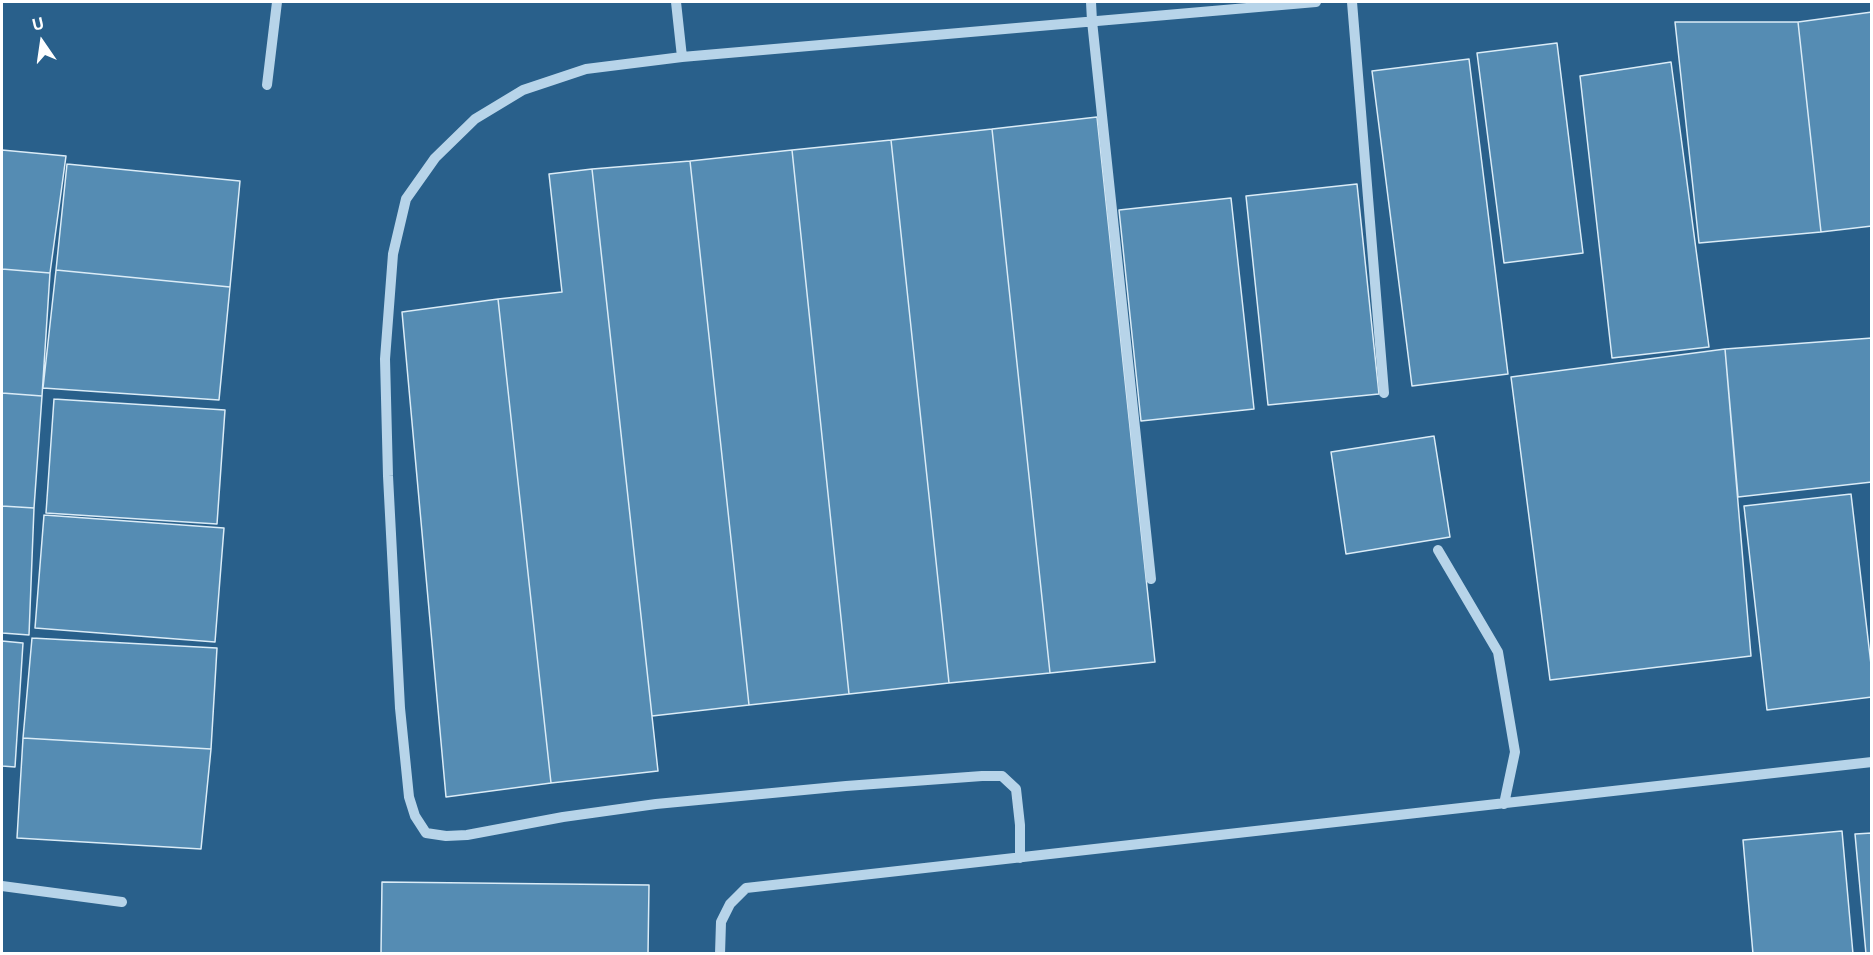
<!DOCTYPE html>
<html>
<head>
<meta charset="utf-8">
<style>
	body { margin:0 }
	#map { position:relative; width:1873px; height:955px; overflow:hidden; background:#29608b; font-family:"Public Sans",sans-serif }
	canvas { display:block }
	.frame { position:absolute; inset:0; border:3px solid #fff; pointer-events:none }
	.north { position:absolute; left:12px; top:12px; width:60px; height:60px; -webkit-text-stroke:4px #29608b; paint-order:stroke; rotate:347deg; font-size:16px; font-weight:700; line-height:24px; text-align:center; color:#fff }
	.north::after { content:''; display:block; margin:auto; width:21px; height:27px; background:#fff; clip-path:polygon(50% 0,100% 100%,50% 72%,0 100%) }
</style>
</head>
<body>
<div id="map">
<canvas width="1873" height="955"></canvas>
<div class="frame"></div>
<div class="north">U</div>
</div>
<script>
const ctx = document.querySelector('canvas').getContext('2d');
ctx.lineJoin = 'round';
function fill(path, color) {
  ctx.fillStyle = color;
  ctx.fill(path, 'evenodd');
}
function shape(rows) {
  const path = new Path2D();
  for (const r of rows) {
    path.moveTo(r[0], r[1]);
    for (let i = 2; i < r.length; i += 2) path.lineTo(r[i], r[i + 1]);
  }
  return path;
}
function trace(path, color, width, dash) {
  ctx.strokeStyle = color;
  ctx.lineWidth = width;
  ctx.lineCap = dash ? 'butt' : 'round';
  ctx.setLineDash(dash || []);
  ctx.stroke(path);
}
const building = shape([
	[1872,12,1872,226,1821,232,1798,22,1872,12],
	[1675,22,1798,22,1821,232,1699,243,1675,22],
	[1557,43,1583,253,1504,263,1477,53,1557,43],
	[1469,59,1508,374,1412,386,1372,71,1469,59],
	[1671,62,1709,347,1612,358,1580,76,1671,62],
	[1097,117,1155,662,1050,673,992,129,1097,117],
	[992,129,1050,673,949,683,891,140,992,129],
	[891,140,949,683,849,694,792,150,891,140],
	[2,150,66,156,50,273,2,269,2,150],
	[792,150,849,694,749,705,690,161,792,150],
	[690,161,749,705,652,716,592,169,690,161],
	[67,164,240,181,230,287,56,270,67,164],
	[592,169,658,771,551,783,498,299,562,292,549,174,592,169],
	[1357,184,1379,394,1268,405,1246,196,1357,184],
	[1231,198,1254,409,1141,421,1119,210,1231,198],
	[2,269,50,273,42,396,2,393,2,269],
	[56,270,230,287,219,400,43,388,56,270],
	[498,299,551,783,446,797,402,312,498,299],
	[1872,338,1872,482,1738,497,1725,349,1872,338],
	[1725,349,1751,656,1550,680,1511,377,1725,349],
	[2,393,42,396,34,508,2,506,2,393],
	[54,399,225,410,217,524,46,513,54,399],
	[1434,436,1450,537,1346,554,1331,452,1434,436],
	[1851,494,1872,673,1872,697,1767,710,1744,506,1851,494],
	[2,506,34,508,29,635,2,633,2,506],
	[44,515,224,528,215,642,35,628,44,515],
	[32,638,217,648,211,749,23,738,32,638],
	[2,641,23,643,15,767,2,766,2,641],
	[23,738,211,749,201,849,17,838,23,738],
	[1842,831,1853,954,1753,954,1743,840,1842,831],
	[1872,833,1872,954,1866,954,1855,834,1872,833],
	[382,882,649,885,648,954,381,954,382,882]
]);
fill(building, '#558cb3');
trace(building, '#dbecf7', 1.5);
trace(shape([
	[676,2,682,57],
	[1091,2,1092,21,1151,579],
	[1352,2,1384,393],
	[267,85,277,2],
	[1438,550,1498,652,1515,752,1504,804],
	[1020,858,1020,825,1016,789,1002,776,982,776,846,786,656,804,563,817,467,835,446,836,426,833,415,816,409,797,400,708,388,476,385,359,393,254,406,199,435,158,475,119,523,90,586,69,682,57,1316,2],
	[2,886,122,902],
	[720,954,721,922,730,904,746,888,1872,762]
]), '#b7d4e9', 10);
</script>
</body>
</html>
